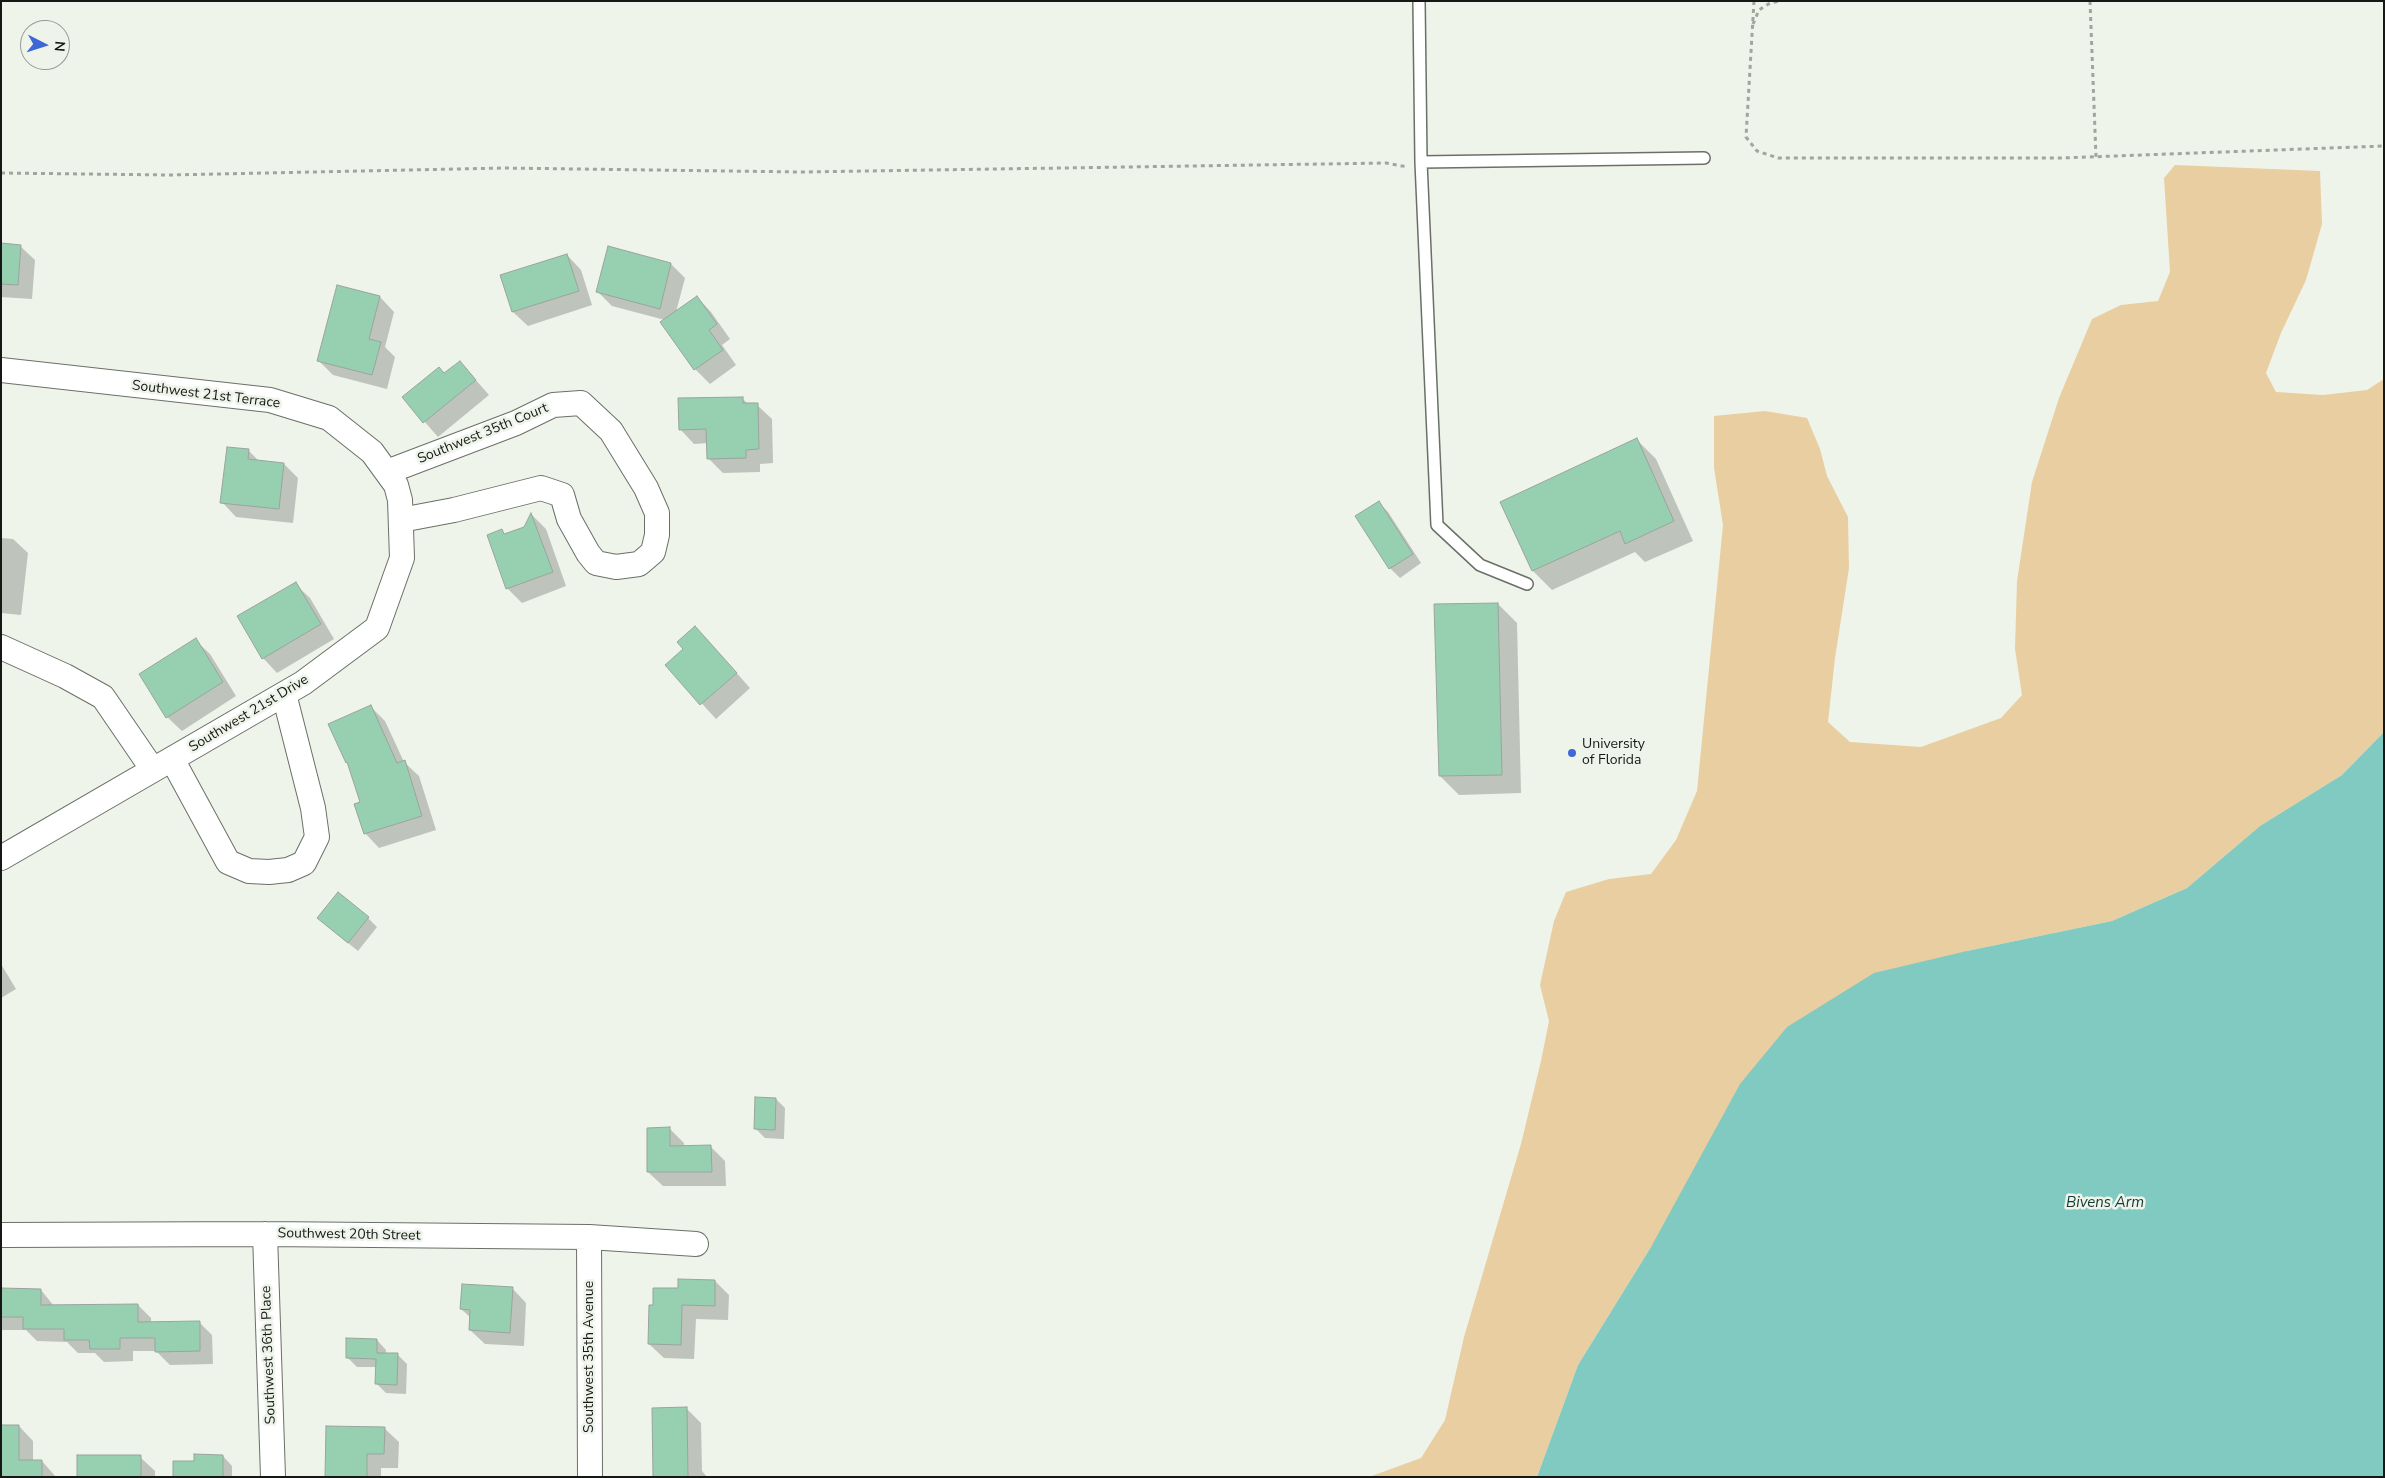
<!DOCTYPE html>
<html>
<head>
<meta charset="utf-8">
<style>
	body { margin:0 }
	#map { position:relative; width:2385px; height:1478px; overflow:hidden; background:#eef4ea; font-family:"Nunito Sans",sans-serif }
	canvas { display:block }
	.frame { position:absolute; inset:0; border:2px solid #161815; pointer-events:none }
	.north { position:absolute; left:20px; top:20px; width:50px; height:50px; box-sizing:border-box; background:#eef4ea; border:1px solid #989c95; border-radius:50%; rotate:95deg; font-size:14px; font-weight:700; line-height:20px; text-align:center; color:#161815 }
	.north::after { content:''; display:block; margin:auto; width:18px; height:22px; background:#3e67d8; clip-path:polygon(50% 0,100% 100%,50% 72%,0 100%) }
</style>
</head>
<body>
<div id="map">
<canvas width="2385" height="1478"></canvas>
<div class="frame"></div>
<div class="north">N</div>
</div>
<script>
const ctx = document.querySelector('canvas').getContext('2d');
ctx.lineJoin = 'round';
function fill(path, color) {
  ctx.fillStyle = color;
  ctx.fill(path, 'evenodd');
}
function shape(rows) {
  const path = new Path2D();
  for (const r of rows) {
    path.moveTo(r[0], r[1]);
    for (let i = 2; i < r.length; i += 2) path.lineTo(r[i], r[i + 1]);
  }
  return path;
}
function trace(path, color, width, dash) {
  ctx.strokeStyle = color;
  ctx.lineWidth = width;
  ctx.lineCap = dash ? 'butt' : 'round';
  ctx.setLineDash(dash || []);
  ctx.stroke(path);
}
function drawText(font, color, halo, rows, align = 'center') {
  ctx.font = font + ' "Nunito Sans",sans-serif';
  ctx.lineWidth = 5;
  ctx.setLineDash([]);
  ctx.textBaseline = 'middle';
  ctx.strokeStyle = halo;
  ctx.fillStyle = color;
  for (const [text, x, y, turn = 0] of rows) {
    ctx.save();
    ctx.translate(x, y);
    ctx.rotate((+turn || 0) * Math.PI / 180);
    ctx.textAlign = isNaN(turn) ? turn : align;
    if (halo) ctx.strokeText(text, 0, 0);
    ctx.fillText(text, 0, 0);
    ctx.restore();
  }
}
fill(shape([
	[2175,165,2320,171,2322,224,2306,280,2281,333,2266,373,2276,392,2323,395,2367,390,2384,379,2384,732,2342,775,2260,826,2187,888,2112,921,1967,951,1651,1247,1578,1365,1537,1477,1369,1477,1421,1458,1445,1420,1464,1337,1521,1144,1541,1061,1549,1021,1540,985,1554,921,1566,892,1609,879,1651,874,1676,840,1697,791,1723,525,1714,468,1714,416,1765,411,1807,418,1820,449,1827,476,1848,517,1849,568,1835,658,1828,722,1850,742,1921,747,2001,718,2022,695,2015,649,2017,581,2032,482,2059,398,2092,319,2121,305,2158,301,2170,272,2164,178]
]), '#e9cea1');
fill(shape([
	[2384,732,2384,1477,1537,1477,1578,1365,1651,1247,1740,1084,1787,1027,1874,973,1967,951,2112,921,2187,888,2260,826,2342,775]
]), '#81cac1');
fill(shape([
	[1,244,20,246,35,260,32,299,1,297],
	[567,255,581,270,592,305,528,326,513,312],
	[671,264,685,278,676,312,697,297,711,312,730,339,722,345,736,365,710,384,695,369,662,322,665,320,612,306,598,292],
	[338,286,380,297,394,312,385,347,395,357,387,389,333,375,319,361],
	[460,362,489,395,438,437,403,397,445,374],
	[742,398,749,405,757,405,772,419,773,463,760,464,760,472,723,473,708,458,708,443,694,444,680,429],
	[1637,440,1656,459,1693,541,1645,562,1635,552,1552,590,1533,571,1501,502],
	[248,450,259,461,284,464,298,478,293,523,236,517,222,502],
	[1379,503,1388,512,1421,563,1400,578,1390,568,1357,517],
	[532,515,546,529,566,586,522,603,507,588,501,531,505,535,525,528],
	[1,538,13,539,28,553,21,615,1,613],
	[295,584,310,598,334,639,277,673,263,658],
	[1498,604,1517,623,1521,793,1459,795,1440,776],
	[195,640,210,654,236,696,182,731,167,717],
	[709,642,750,688,716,719,667,665],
	[371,707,385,721,404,762,419,776,436,830,379,848,365,833,361,803,350,766,330,725],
	[368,918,377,927,358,951,328,927],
	[1,964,16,989,1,998],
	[776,1099,785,1108,784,1139,765,1138,755,1128],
	[670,1129,684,1143,684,1147,711,1147,725,1161,726,1186,663,1186,648,1172],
	[715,1281,729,1295,728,1320,696,1319,694,1359,664,1358,649,1344,654,1307,679,1290],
	[512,1288,526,1303,524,1346,485,1344,470,1330,471,1318,461,1309],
	[1,1290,41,1290,54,1306,138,1305,151,1318,151,1323,199,1322,212,1335,213,1364,170,1365,156,1351,133,1351,133,1361,104,1362,95,1353,78,1353,67,1342,37,1341,26,1330,1,1330],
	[377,1340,386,1350,386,1354,398,1355,407,1364,406,1394,386,1393,376,1383,377,1367,357,1367,347,1357],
	[686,1408,701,1423,702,1471,707,1477,654,1477],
	[19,1426,33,1441,33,1461,42,1461,56,1477,1,1477],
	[384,1428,399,1442,398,1468,381,1468,381,1477,326,1477],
	[223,1456,232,1466,232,1477,174,1477,195,1463],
	[140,1457,155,1471,155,1477,78,1477]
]), '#0003');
const building = shape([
	[1,243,21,245,18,285,1,284,1,243],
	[608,246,671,263,660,309,596,292,608,246],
	[567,254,579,291,512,312,500,275,567,254],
	[337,285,380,296,369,339,381,342,372,375,317,361,337,285],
	[697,296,717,324,709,330,723,350,694,370,660,322,697,296],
	[460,361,476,380,423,423,402,397,439,367,444,373,460,361],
	[743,397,743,403,758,403,759,449,746,450,746,458,707,459,706,429,679,430,678,398,743,397],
	[1637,438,1674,521,1625,544,1620,531,1532,571,1500,502,1637,438],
	[227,447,249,449,248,459,284,463,279,509,220,503,227,447],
	[1379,501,1413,554,1389,569,1355,516,1379,501],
	[531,513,553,572,506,589,487,535,502,529,504,534,524,527,531,513],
	[296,582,321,624,262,659,237,616,296,582],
	[1498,603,1502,775,1439,776,1434,604,1498,603],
	[695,626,737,673,700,705,665,665,683,649,677,642,695,626],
	[196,638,223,682,166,718,139,674,196,638],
	[371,705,397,763,405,760,422,816,364,834,354,804,360,802,347,762,346,763,328,724,371,705],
	[338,892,369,917,348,943,317,918,338,892],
	[755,1097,776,1098,775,1130,754,1129,755,1097],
	[670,1127,670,1146,711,1145,712,1172,647,1172,647,1128,670,1127],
	[678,1279,715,1280,715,1306,682,1305,681,1345,648,1344,649,1305,653,1305,653,1288,678,1288,678,1279],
	[462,1284,513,1287,510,1333,469,1330,470,1310,460,1309,462,1284],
	[1,1288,41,1289,41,1305,138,1304,138,1322,200,1321,200,1351,155,1352,155,1338,120,1338,120,1349,90,1349,89,1340,64,1340,64,1329,23,1329,23,1317,1,1317,1,1288],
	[346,1338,377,1339,377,1353,398,1353,397,1385,375,1384,376,1359,346,1358,346,1338],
	[687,1407,688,1477,653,1477,652,1408,687,1407],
	[1,1425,19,1425,19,1460,42,1460,42,1477,1,1477,1,1425],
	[326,1426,385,1427,384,1454,367,1454,367,1477,325,1477,326,1426],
	[194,1454,223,1455,223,1477,173,1477,173,1461,194,1461,194,1454],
	[77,1455,141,1455,141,1477,77,1477,77,1455]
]);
fill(building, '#97d0b0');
trace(building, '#98a49d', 1);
const lane = shape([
	[1419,1,1421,162,1437,525,1480,565,1527,584],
	[1421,162,1704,158]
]);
const street = shape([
	[1,370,270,400,329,418,372,452,396,485,400,500,402,558,377,628,303,683,1,858],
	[387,472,516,423,553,405,581,403,611,431,646,488,657,513,657,535,653,552,639,564,616,567,596,563,588,553,569,519,562,495,541,488,454,510,401,520],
	[1,647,65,676,103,697,153,770],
	[172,759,228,862,249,871,269,872,288,870,304,863,317,837,313,808,284,694],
	[265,1234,273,1477],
	[1,1235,265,1234,589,1237,696,1244],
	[589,1237,590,1477]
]);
trace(lane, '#6a7067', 14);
trace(street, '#6a7067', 26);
trace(shape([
	[1754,1,1746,137,1757,151,1778,158,2061,158,2384,146],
	[2090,1,2096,157],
	[1753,24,1759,10,1770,3,1780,1],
	[1,173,170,175,503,168,801,172,1386,163,1408,167]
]), '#a1a59e', 3, [4, 4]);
trace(lane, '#fff', 11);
trace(street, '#fff', 24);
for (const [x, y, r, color] of [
	[1572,753,5,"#3e67d8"]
]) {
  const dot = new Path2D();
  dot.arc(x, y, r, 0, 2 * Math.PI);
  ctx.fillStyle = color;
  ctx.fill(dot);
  trace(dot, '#eef4ea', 2);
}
drawText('14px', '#161815', '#eef4ea', [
	["Southwest 21st Terrace",206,395,7],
	["Southwest 35th Court",483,434,-22],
	["Southwest 21st Drive",249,714,-31],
	["Southwest 20th Street",349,1235,1],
	["Southwest 36th Place",269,1355,-92],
	["Southwest 35th Avenue",590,1357,-90]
]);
drawText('14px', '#161815', '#eef4ea', [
	["University",1582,745],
	["of Florida",1582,761]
], 'left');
drawText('italic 15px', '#153935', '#eef4ea', [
	["Bivens Arm",2105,1203]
]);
</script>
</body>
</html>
